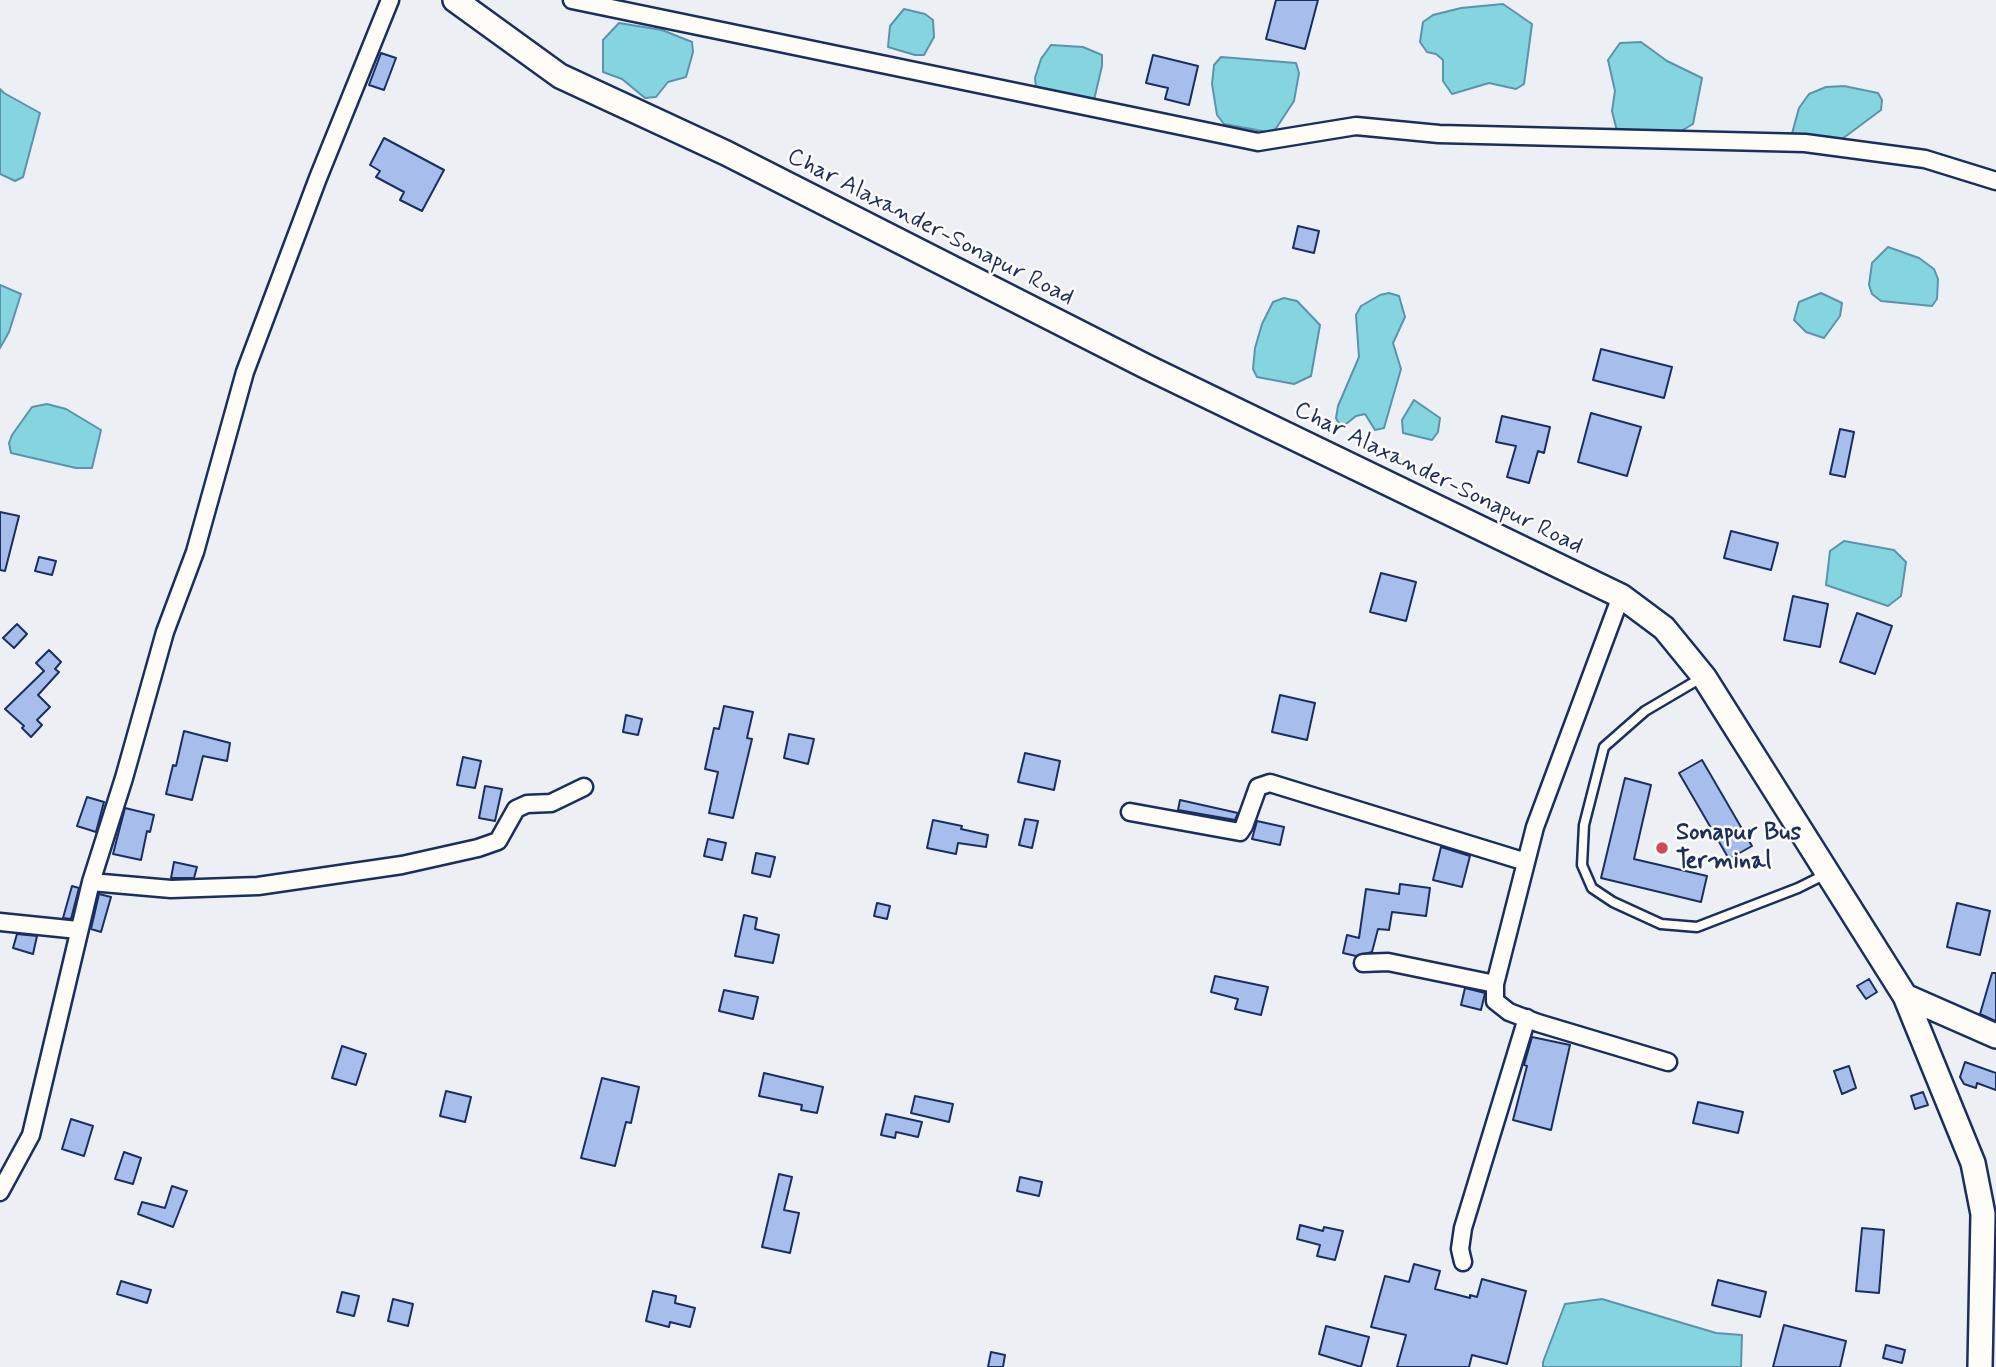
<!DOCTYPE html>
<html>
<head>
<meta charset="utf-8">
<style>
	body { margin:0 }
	canvas { display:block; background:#ecf0f5 }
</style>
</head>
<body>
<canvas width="1996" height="1367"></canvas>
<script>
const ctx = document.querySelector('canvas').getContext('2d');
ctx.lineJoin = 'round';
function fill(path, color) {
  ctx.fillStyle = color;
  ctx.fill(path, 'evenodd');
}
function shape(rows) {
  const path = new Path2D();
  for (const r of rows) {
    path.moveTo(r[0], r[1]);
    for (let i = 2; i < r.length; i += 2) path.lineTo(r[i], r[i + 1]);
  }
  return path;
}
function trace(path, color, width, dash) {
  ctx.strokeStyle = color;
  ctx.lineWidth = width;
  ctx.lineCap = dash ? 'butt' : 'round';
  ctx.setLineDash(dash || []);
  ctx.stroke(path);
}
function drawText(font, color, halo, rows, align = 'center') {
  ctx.font = font + ' Mynerve,sans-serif';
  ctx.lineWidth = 5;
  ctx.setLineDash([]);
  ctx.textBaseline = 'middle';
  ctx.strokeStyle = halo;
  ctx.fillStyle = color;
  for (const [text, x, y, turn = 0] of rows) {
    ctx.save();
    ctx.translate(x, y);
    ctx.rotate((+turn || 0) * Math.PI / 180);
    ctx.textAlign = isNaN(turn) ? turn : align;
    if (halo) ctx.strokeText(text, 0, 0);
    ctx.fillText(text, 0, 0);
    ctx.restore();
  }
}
const water = shape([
	[1503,4,1532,24,1524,84,1516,89,1489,83,1452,94,1443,81,1443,60,1436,54,1427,52,1420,42,1423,22,1433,15,1461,8,1503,4],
	[904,9,925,14,933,20,934,37,924,55,915,55,888,47,890,26,904,9],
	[619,23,662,30,692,42,693,52,686,77,668,82,656,97,645,98,622,79,603,72,603,40,619,23],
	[1641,42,1667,61,1702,78,1693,124,1676,134,1617,131,1612,111,1615,91,1608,60,1620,43,1641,42],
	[1051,45,1083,47,1102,55,1102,66,1094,100,1086,106,1037,97,1035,78,1041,59,1051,45],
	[1221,57,1296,63,1299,73,1294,101,1273,133,1224,124,1217,115,1212,84,1214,65,1221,57],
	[1844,86,1878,93,1882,100,1881,110,1834,145,1791,137,1799,108,1809,94,1826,87,1844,86],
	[0,89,4,93,40,113,23,177,15,181,0,174,0,89],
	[1888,247,1919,258,1934,269,1938,279,1937,299,1932,306,1881,301,1872,294,1869,285,1872,263,1888,247],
	[0,285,21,294,9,332,0,348,0,285],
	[1389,293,1399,296,1405,317,1393,343,1401,369,1384,428,1375,430,1365,414,1356,416,1341,428,1336,418,1338,406,1359,357,1356,315,1361,306,1380,295,1389,293],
	[1821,293,1842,303,1840,316,1824,338,1806,332,1794,320,1799,302,1821,293],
	[1284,298,1297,301,1320,325,1311,376,1294,384,1257,377,1253,369,1255,348,1262,324,1273,302,1284,298],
	[1414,400,1440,418,1438,432,1432,440,1403,433,1402,420,1414,400],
	[47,404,66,409,101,430,92,468,76,468,11,453,9,443,12,435,32,407,47,404],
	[1844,541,1894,550,1906,562,1901,596,1888,606,1826,585,1830,551,1844,541],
	[1602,1299,1716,1333,1742,1335,1741,1367,1543,1367,1543,1362,1565,1304,1602,1299]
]);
fill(water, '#85d5e0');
trace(water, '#5b93ac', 2);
const building = shape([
	[1276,0,1318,0,1305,49,1266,39,1276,0],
	[381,53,396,58,384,90,369,85,381,53],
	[1153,55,1198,66,1189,105,1165,99,1168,88,1146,83,1153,55],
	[384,138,444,170,422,211,400,200,404,192,376,177,380,171,370,165,384,138],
	[1298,226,1319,231,1314,253,1293,248,1298,226],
	[1601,349,1672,367,1664,398,1593,380,1601,349],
	[1591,413,1641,427,1627,476,1578,462,1591,413],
	[1502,416,1550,427,1544,453,1538,451,1529,483,1507,477,1516,446,1496,442,1502,416],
	[1840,429,1854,432,1845,477,1830,474,1840,429],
	[0,512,19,516,5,571,0,570,0,512],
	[1731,531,1778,543,1771,570,1724,558,1731,531],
	[39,557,56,561,52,575,35,571,39,557],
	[1381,573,1416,582,1406,621,1370,612,1381,573],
	[1793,596,1828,604,1820,647,1784,640,1793,596],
	[1857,613,1892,626,1875,674,1840,662,1857,613],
	[17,624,27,634,14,648,3,638,17,624],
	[49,650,61,662,55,669,59,672,38,695,50,707,37,720,42,725,31,737,22,728,24,726,5,709,44,671,36,663,49,650],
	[1280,695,1315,703,1307,740,1272,732,1280,695],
	[724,706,753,712,747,738,752,739,733,818,709,813,718,772,705,769,714,728,719,729,724,706],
	[626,715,642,719,638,735,623,732,626,715],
	[184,731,230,743,227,761,203,756,192,800,166,794,173,765,176,766,184,731],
	[789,734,814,739,808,764,784,758,789,734],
	[1025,753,1060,761,1054,790,1018,782,1025,753],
	[463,757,481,761,475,788,457,785,463,757],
	[1702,760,1752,846,1729,859,1679,773,1702,760],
	[1625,778,1651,785,1634,859,1707,876,1701,902,1601,878,1625,778],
	[485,786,502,789,495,821,479,818,485,786],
	[87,797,104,802,96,832,77,826,87,797],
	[1180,800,1238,813,1235,820,1178,810,1180,800],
	[125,808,154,815,150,832,147,831,141,860,113,854,125,808],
	[1025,819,1038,821,1032,848,1019,845,1025,819],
	[933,820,962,826,961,829,988,835,986,847,958,843,956,854,927,848,933,820],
	[1257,821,1284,827,1280,845,1252,839,1257,821],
	[708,839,726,843,722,860,704,856,708,839],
	[1441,847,1470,856,1462,887,1433,880,1441,847],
	[756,853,775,857,770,877,752,873,756,853],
	[174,862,197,867,194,878,171,878,174,862],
	[1400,884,1430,888,1426,916,1392,912,1389,930,1378,929,1372,952,1356,956,1343,953,1347,935,1359,938,1366,889,1399,894,1400,884],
	[72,886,79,888,71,919,63,918,72,886],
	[99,894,111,897,101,932,91,929,99,894],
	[877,903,890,906,887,919,874,916,877,903],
	[1957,903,1990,911,1980,955,1947,947,1957,903],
	[744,915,757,918,755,929,779,935,773,963,735,956,744,915],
	[17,934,37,936,33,954,13,948,17,934],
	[1992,973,1996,973,1996,1021,1980,1014,1992,973],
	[1215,976,1268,987,1261,1015,1235,1009,1238,999,1211,992,1215,976],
	[1869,979,1877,992,1866,999,1857,986,1869,979],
	[1465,988,1485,993,1481,1010,1461,1005,1465,988],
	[724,990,758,997,753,1019,719,1011,724,990],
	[1532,1037,1570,1045,1551,1130,1513,1120,1527,1066,1524,1065,1532,1037],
	[342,1046,366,1054,356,1085,332,1078,342,1046],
	[1965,1062,1996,1073,1996,1090,1977,1083,1976,1088,1964,1084,1960,1077,1965,1062],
	[1849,1066,1856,1088,1842,1094,1834,1071,1849,1066],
	[764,1073,823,1087,817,1113,801,1110,802,1105,759,1096,764,1073],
	[602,1078,639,1087,631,1123,626,1122,615,1166,581,1158,602,1078],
	[446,1091,471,1097,465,1122,440,1116,446,1091],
	[1923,1092,1928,1105,1915,1109,1911,1096,1923,1092],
	[915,1096,953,1104,949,1122,911,1113,915,1096],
	[1698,1102,1743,1112,1738,1133,1693,1123,1698,1102],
	[886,1114,922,1122,918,1137,896,1132,895,1138,881,1135,886,1114],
	[71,1119,93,1126,84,1156,62,1149,71,1119],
	[124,1152,141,1158,133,1184,115,1179,124,1152],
	[779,1174,792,1177,784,1210,799,1213,790,1253,762,1247,779,1174],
	[1020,1177,1042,1182,1039,1196,1017,1191,1020,1177],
	[172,1186,187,1191,173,1227,138,1214,142,1202,165,1208,172,1186],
	[1300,1225,1323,1231,1324,1227,1343,1231,1335,1260,1317,1256,1320,1245,1297,1239,1300,1225],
	[1862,1228,1884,1230,1879,1293,1856,1291,1862,1228],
	[1414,1264,1440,1271,1435,1289,1470,1298,1470,1295,1477,1297,1482,1279,1526,1291,1507,1364,1472,1355,1469,1367,1397,1367,1406,1335,1371,1327,1385,1276,1409,1282,1414,1264],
	[1718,1280,1766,1292,1760,1317,1712,1305,1718,1280],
	[121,1281,151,1290,147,1303,117,1294,121,1281],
	[653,1291,676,1296,675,1303,695,1308,690,1327,670,1322,669,1327,646,1321,653,1291],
	[342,1292,359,1296,354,1316,337,1312,342,1292],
	[393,1299,413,1304,408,1326,388,1321,393,1299],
	[1784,1325,1846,1341,1840,1367,1773,1367,1784,1325],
	[1326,1326,1369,1337,1361,1367,1319,1354,1326,1326],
	[1886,1345,1905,1350,1902,1363,1883,1358,1886,1345],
	[991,1352,1005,1355,1003,1367,988,1367,991,1352]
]);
fill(building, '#a7beec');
trace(building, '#1b2f5e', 2);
const service = shape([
	[1701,678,1645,711,1604,747,1584,825,1582,865,1592,888,1613,902,1661,924,1697,927,1798,888,1826,874]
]);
const minor = shape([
	[572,0,1258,142,1356,126,1439,134,1805,143,1925,159,1996,181],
	[1621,596,1535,827,1495,984,1495,1001,1509,1012,1538,1023,1668,1062],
	[1130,812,1240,832,1244,826,1258,787,1270,783,1526,862],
	[91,882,171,889,258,886,402,865,478,848,498,841,516,809,527,804,551,803,584,787],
	[0,922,78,930],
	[1363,963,1388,962,1495,984],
	[0,1192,31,1135,91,882,124,778,165,632,195,552,245,372,318,178,390,0],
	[1463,1262,1460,1249,1463,1228,1527,1018]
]);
const secondary = shape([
	[455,0,560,76,726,153,1147,367,1621,596,1664,628,1704,677,1905,996,1973,1163,1983,1214,1980,1367],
	[1905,996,1996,1036]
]);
trace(service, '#1b2f5e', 13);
trace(minor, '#1b2f5e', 21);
trace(secondary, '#1b2f5e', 28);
trace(service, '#fdfcf7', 8);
trace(minor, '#fdfcf7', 16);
trace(secondary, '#fdfcf7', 23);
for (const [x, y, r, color] of [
	[1662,848,7,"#d1495b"]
]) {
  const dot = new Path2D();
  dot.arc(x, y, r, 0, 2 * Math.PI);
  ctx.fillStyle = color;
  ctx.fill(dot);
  trace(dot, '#fdfcf7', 2.5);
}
drawText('24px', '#1b2f5e', '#fdfcf7', [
	["Char Alaxander-Sonapur Road",930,228,27],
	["Char Alaxander-Sonapur Road",1438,479,26]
]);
drawText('bold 24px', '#1b2f5e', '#fdfcf7', [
	["Sonapur Bus",1676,834],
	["Terminal",1676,862]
], 'left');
</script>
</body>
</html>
